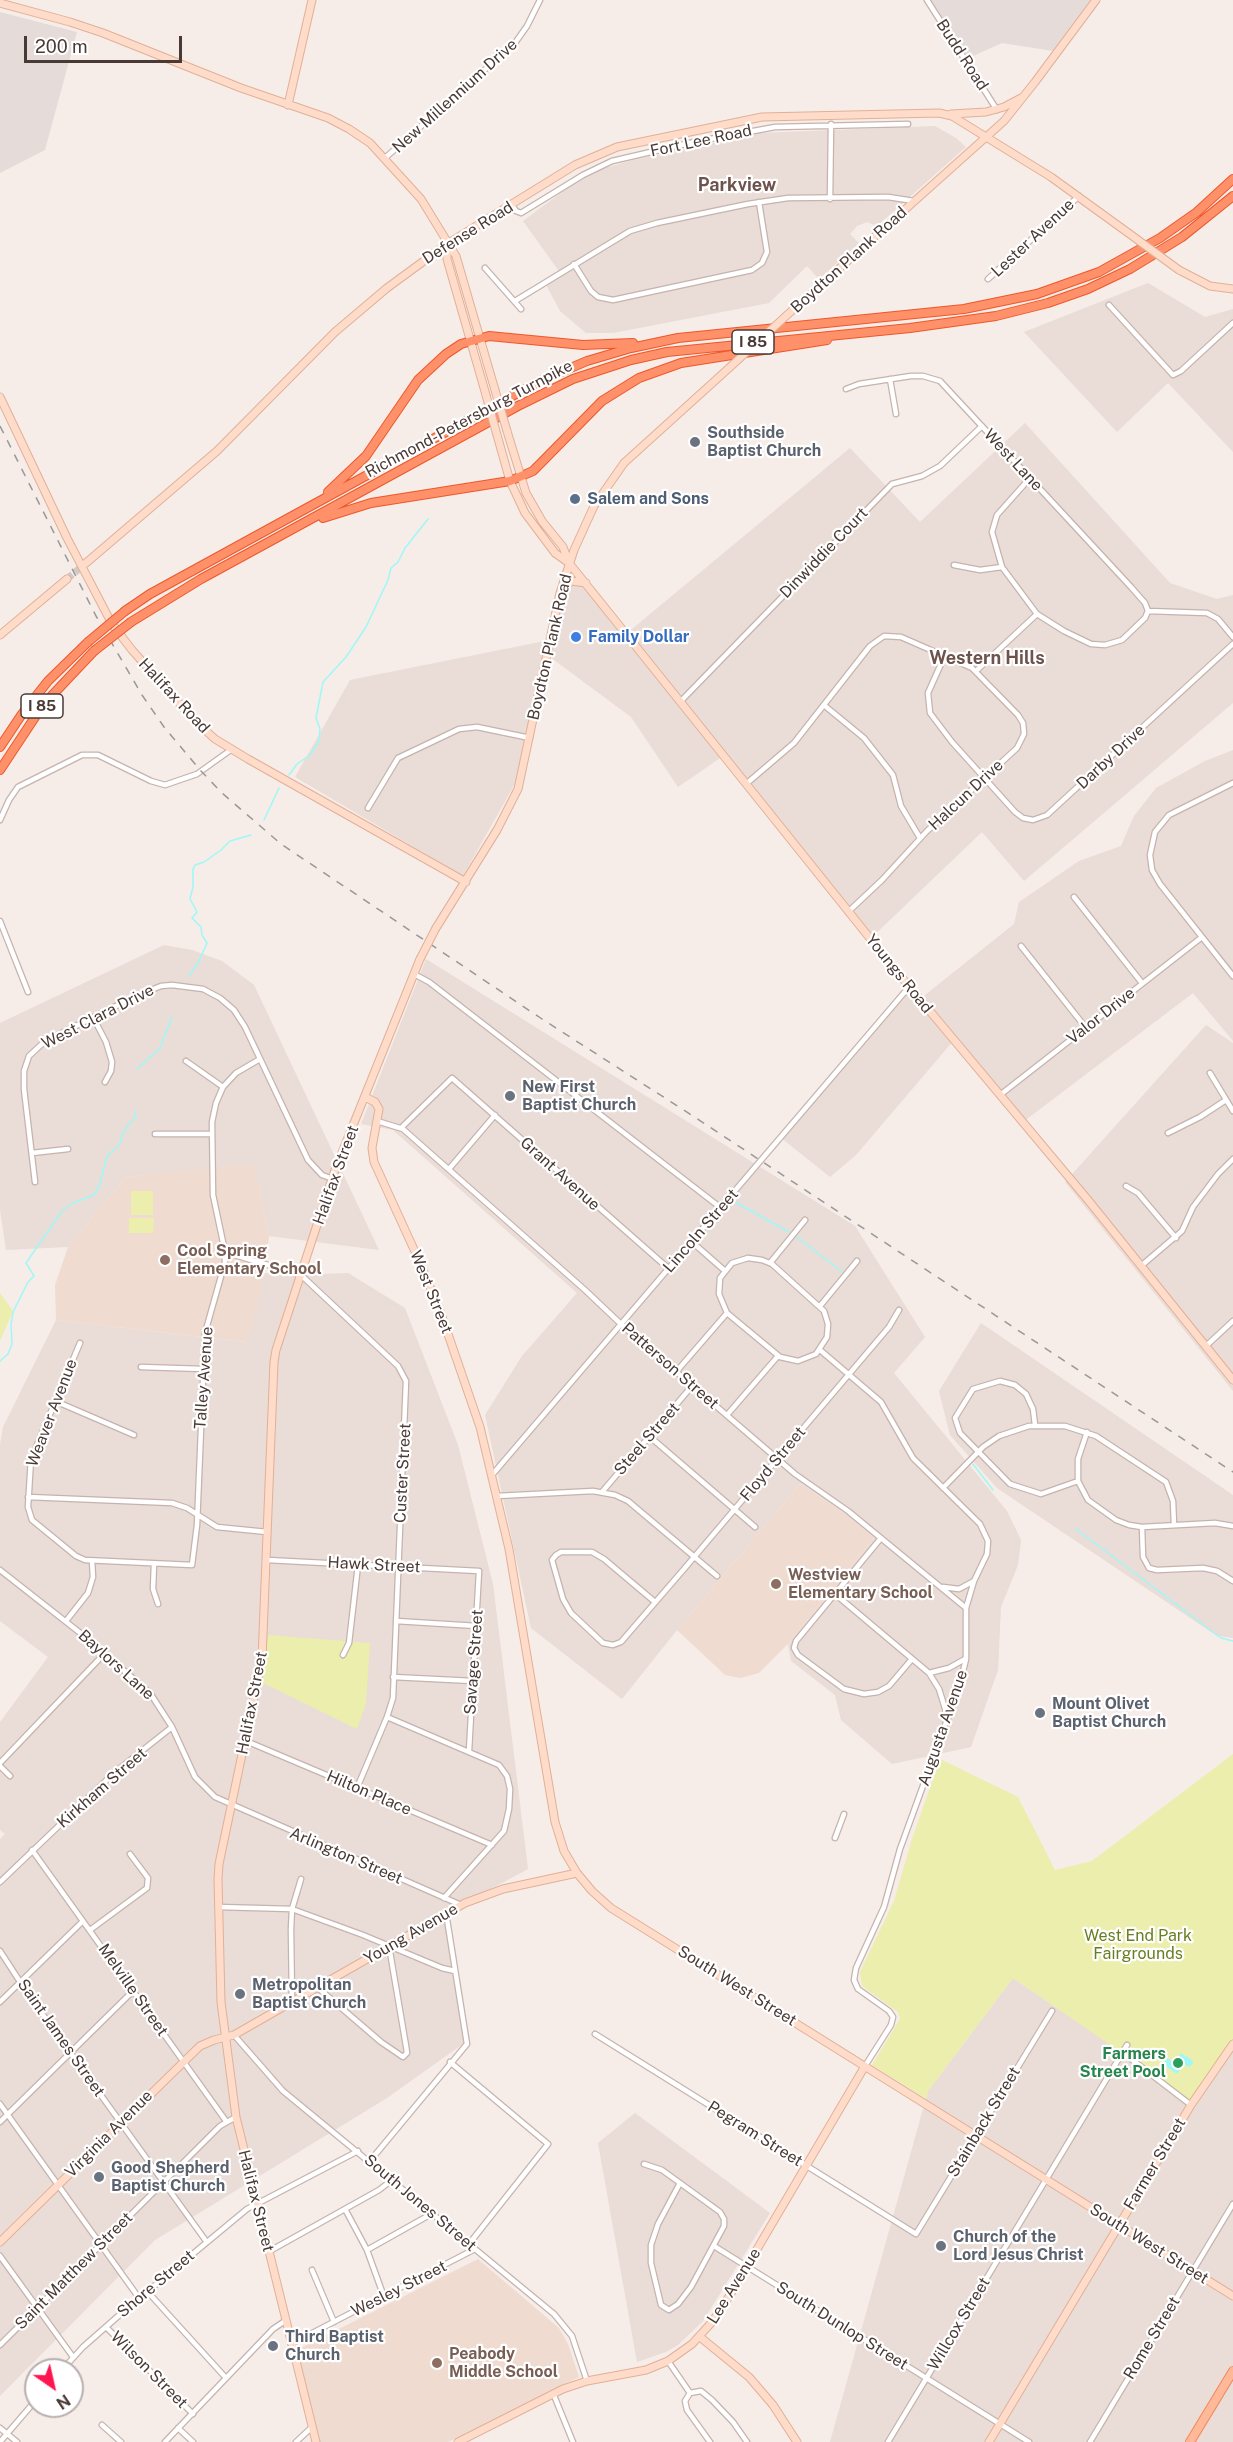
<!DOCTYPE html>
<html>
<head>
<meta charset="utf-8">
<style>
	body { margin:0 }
	#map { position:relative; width:1233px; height:2442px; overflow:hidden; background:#f6ece8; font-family:"Public Sans",sans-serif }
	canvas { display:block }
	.north { position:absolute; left:24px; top:2358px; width:60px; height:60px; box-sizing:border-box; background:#fff; border:2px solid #b7b0af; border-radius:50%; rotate:146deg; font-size:16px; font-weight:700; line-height:24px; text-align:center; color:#4a3a36 }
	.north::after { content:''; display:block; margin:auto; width:21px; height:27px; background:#ff1651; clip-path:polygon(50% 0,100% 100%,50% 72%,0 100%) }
	.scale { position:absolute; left:24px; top:36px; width:158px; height:27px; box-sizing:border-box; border:3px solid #4a3a36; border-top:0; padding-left:8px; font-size:18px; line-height:21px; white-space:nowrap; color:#4a3a36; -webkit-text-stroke:4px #fff; paint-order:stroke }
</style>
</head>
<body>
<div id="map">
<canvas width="1233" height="2442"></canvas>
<div class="north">N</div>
<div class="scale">200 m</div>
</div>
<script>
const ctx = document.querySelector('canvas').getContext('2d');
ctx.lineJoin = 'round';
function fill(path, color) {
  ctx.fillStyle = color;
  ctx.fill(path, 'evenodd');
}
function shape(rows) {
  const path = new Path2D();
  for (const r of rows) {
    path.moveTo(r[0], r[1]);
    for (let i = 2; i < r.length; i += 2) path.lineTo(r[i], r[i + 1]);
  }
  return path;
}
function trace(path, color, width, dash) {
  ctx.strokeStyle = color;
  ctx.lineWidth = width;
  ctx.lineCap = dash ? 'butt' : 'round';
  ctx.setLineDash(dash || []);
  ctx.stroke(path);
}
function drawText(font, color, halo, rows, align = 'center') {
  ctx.font = font + ' "Public Sans",sans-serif';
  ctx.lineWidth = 4.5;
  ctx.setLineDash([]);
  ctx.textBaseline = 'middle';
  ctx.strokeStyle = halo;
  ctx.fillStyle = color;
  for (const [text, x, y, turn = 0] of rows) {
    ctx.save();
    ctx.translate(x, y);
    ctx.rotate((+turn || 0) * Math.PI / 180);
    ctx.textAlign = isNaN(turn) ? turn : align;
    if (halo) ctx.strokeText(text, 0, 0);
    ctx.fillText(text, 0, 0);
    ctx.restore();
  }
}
fill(shape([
	[935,126,956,138,966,147,877,226,867,222,857,226,850,234,859,243,819,279,807,266,769,303,613,333,586,333,560,311,546,285,561,274,523,221,570,186,602,169,633,160,759,133],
	[1148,283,1205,317,1233,309,1233,452,1168,383,1117,432,1024,332],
	[1025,423,1170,583,1217,599,1233,595,1233,703,1024,881,982,832,870,939,723,756,678,787,631,717,546,654,569,563,626,634,850,448,920,522],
	[545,641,517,780,463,876,295,777,350,680],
	[1233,750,1233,1041,1193,993,1023,1122,954,1040,856,1155,830,1177,780,1137,909,987,920,999,1014,924,1019,902,1079,861,1121,846,1134,816,1156,788,1205,761],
	[164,945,192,950,222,961,254,985,379,1250,269,1236,254,1165,126,1177,68,1247,6,1250,0,1210,0,1023],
	[426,959,855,1226,925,1337,894,1373,1007,1511,1021,1540,1018,1565,1001,1607,998,1670,971,1747,892,1764,841,1720,835,1695,791,1661,788,1644,874,1538,844,1513,800,1484,677,1630,622,1699,531,1628,485,1415,522,1356,577,1293,393,1130,361,1124],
	[1206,1025,1233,1043,1233,1391,1065,1182],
	[265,1273,301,1275,348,1273,405,1308,458,1445,493,1584,528,1869,446,1913,467,2041,387,2098,155,2240,0,2396,0,1839,5,1834,0,1830,0,1722,48,1657,0,1621,0,1445,3,1427,56,1320,246,1342],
	[981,1323,1233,1495,1233,1638,1217,1636,997,1488,950,1435,939,1391],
	[1013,1978,1122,2052,1191,2104,1233,2045,1233,2442,830,2442,928,2091],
	[635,2113,770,2213,703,2321,678,2345,666,2352,637,2362,598,2143]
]), '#eadcd6');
fill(shape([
	[930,0,1092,0,1053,51,1002,43,971,57,962,52],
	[0,12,77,32,45,150,0,173]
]), '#e5dcda');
fill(shape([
	[254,1164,269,1236,265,1273,247,1342,56,1320,55,1285,68,1247,126,1177],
	[800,1484,844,1513,874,1538,788,1644,759,1673,740,1678,725,1675,677,1630],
	[478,2259,559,2328,568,2344,579,2377,448,2442,320,2442,297,2350]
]), '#f0dbd1');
fill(shape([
	[131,1191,153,1191,153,1215,131,1215],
	[129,1218,154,1218,153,1233,129,1233],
	[0,1293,13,1311,0,1341],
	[268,1635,370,1643,366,1704,357,1729,263,1683],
	[1233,1754,1233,2039,1190,2100,1013,1978,928,2091,926,2099,872,2065,900,2019,898,2012,862,1986,860,1972,894,1901,912,1839,940,1759,1018,1797,1055,1870,1092,1861]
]), '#ebeead');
fill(shape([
	[1181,2053,1193,2061,1193,2063,1189,2067,1184,2064,1177,2074,1163,2064,1167,2058,1174,2063]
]), '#9ff8f8');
trace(shape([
	[289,775,297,764,310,755,319,741,320,729,316,718,323,682,346,657,366,627,388,580,391,568,398,562,405,548,428,519],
	[264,820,279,788],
	[189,976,199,961,207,943,202,935,201,927,192,918,197,912,190,899,193,887,193,869,195,865,204,862,221,850,230,841,251,835],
	[137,1069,160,1048,172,1017],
	[735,1202,789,1232],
	[797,1237,842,1272],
	[0,1361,8,1354,12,1344,11,1325,13,1312,28,1282,34,1276,26,1263,62,1211,73,1203,94,1195,99,1187,107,1156,120,1144,123,1132,136,1116,135,1111],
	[973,1464,993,1490],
	[1076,1529,1221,1638,1233,1641]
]), '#9ff8f8', 1.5);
trace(shape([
	[67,579,86,563]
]), '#d4c8c4', 7, [7, 3.5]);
const street = shape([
	[927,0,997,110],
	[385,158,515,43,527,26,540,0],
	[830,199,831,124],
	[512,205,516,211,521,213,583,175,612,161,694,142,775,127,908,124],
	[574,264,591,291,598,297,613,300,752,270,762,263,767,252,759,202],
	[485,268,521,309],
	[988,279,1079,196],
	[515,301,630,231,657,223,748,204,788,198,888,197,914,201],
	[1109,305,1173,375,1181,371,1233,323],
	[890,379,896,414],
	[846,389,859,384,911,376,923,376,940,381,1131,587,1145,603,1148,611],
	[1030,478,997,515,992,532,1002,567,1037,614,1064,631,1091,644,1105,645,1122,640,1145,618,1148,611],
	[954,565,980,570,1002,567],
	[1148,611,1207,613,1218,619,1233,637],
	[945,655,928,693,930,713,952,742,1015,812,1023,818,1033,820,1047,815,1233,644],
	[976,671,1037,614],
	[680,702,892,484,922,476,940,466,982,426],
	[825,706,864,738,893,775,901,806,920,838],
	[1233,783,1169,815,1155,832,1150,855,1152,870,1160,884,1233,976],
	[746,784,794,743,870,646,884,636,901,637,972,668,1018,715,1023,723,1024,734,1017,748,927,831,882,880,848,912],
	[368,808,398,758,459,729,477,727,530,738],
	[0,820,9,800,18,787,82,755,98,755,151,781,165,785,197,774,232,749],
	[1074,897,1142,983],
	[0,921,28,992],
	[1021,946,1086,1028],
	[414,974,429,982,721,1208],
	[93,1017,106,1042,112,1062,111,1071,105,1082],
	[186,1061,223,1087],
	[1210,1073,1233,1111],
	[1000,1095,1202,937],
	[377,1121,403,1129,585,1290,623,1326,795,1474,848,1511,966,1608],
	[401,1128,452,1078,669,1269],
	[1168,1133,1200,1117,1226,1100],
	[155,1134,212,1134],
	[32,1153,68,1149],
	[449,1169,495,1115],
	[35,1182,24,1089,24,1071,29,1056,44,1042,136,996,161,986,172,985,203,989,220,998,234,1010,245,1027,308,1160,322,1175,333,1179],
	[1126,1186,1138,1193,1176,1238],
	[692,1242,724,1270],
	[225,1252,301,1275,398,1366,406,1381,393,1698,387,1717,357,1788],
	[748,1258,762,1260,772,1264,824,1311,828,1324,827,1337,816,1354,798,1361,780,1357,727,1313,719,1294,720,1278,732,1263,748,1258],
	[770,1263,805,1220],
	[1141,1266,1182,1231,1193,1207,1218,1174,1233,1159],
	[820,1306,857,1261],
	[80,1343,31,1459,28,1507,32,1520,76,1556,85,1560,192,1565,197,1525,205,1333,225,1262,224,1247,213,1195,212,1122,216,1103,223,1087,236,1073,260,1059],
	[1206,1346,1233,1321],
	[820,1350,881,1402,913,1458,980,1524,988,1541,987,1554,974,1581,966,1608,966,1659,960,1684,900,1849,884,1907,856,1968,854,1980,858,1989,889,2011,893,2017,891,2025,865,2066],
	[141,1367,203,1369],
	[676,1372,727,1313],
	[55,1401,134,1435],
	[727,1415,778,1356],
	[1035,1425,1033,1409,1026,1394,1015,1385,1000,1381,973,1389,955,1418,960,1433,1010,1484,1041,1494,1078,1481],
	[1087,1432,1078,1459,1078,1481,1088,1500,1116,1520,1129,1525,1142,1527,1215,1523,1233,1526],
	[649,1436,755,1527],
	[492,1475,909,987],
	[943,1488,983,1447,999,1436,1029,1426,1065,1426,1096,1436,1166,1482,1173,1501,1174,1525],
	[602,1492,692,1386],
	[497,1496,593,1491,615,1495,628,1501,717,1576],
	[28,1497,172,1503,187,1508,217,1527,267,1532],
	[1142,1527,1143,1557,1149,1568,1157,1570,1203,1568,1217,1571,1233,1581],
	[881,1538,796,1641,794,1648,798,1655,844,1689,864,1694,878,1692,889,1686,912,1659],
	[267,1560,479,1571,469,1751],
	[154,1564,153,1589,158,1604],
	[0,1570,79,1632,150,1693,172,1727,195,1777,215,1797,461,1905],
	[943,1587,959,1589,974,1581],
	[835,1594,929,1673,939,1689,948,1718],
	[655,1602,604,1559,592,1552,561,1552,556,1555,552,1560,563,1599,571,1613,603,1643,613,1645,621,1642,684,1569,889,1327,899,1310],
	[66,1621,88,1593,93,1577,92,1561],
	[396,1621,477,1626],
	[343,1655,349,1643,358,1565],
	[929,1673,949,1668,965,1659],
	[393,1677,473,1681],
	[387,1717,499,1765,507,1776,510,1789,509,1809,504,1831,444,1898],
	[246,1741,492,1845],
	[0,1763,105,1653],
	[0,1766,10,1776],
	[835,1838,844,1814],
	[32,1850,226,2121],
	[0,1882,114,1773,172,1727],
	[218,1907,292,1909,363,1935,442,1968,455,1971],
	[90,1930,147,1888,148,1878,130,1854],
	[0,1951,28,1994,206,2241],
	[317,1987,381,2042,403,2057,407,2053,406,2046,389,1946],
	[292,2001,291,1929,292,1909,301,1879],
	[0,2002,83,1921],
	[595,2034,916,2234,1052,2011],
	[234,2035,283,2091,554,2314,572,2336,587,2381],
	[1122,2052,1191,2105],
	[450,2062,548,2144,469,2244],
	[0,2104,139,2298],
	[0,2122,133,1991],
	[370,2161,467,2044,446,1913],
	[644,2164,662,2170,680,2183,720,2212,724,2219,724,2226,691,2287,678,2304,669,2310,661,2305,651,2263,651,2245,658,2224,680,2183],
	[345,2209,367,2250,384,2297],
	[714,2246,1029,2442],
	[367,2250,433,2213],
	[268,2252,379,2190,392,2180],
	[0,2256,73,2357],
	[312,2270,334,2322],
	[147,2291,226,2378],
	[106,2327,193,2414],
	[291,2344,475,2249],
	[0,2345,220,2126,236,2117],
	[668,2361,690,2393,685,2401,687,2410,710,2442],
	[62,2370,83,2347,124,2311,247,2209,358,2151],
	[553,2393,573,2442],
	[690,2393,701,2391,712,2400,733,2422,747,2442],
	[102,2425,121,2442],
	[0,2428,17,2442],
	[178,2428,193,2442],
	[0,2442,36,2400],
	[165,2442,273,2329,285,2321],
	[296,2442,311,2428],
	[888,2442,1127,2045],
	[1090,2442,1233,2204]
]);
const secondary = shape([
	[0,3,70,22,103,33,241,88,328,118,349,129,370,143,421,199,456,256,495,390],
	[288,105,312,0],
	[951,114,986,112,1004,107,1021,98],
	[447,244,447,259,486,395],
	[1179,270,1210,286,1233,289],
	[786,316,1004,121,1035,82,1096,0],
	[0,397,67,538,112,624,132,650,195,721,215,739,248,759,466,882],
	[507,431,526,493,542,521,563,547,569,563,893,967,1088,1200,1233,1380],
	[497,435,510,481,525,513,555,553,569,563],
	[86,563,217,451,335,332,387,288,447,244,575,165,617,147,762,117,939,113,952,116,1051,177,1127,232],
	[563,590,571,581,586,583],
	[0,635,67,579],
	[436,928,497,830,518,789,560,593,574,550,594,506,624,463,729,368],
	[365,1097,375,1102,379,1109,372,1148,374,1162,417,1256,440,1311,480,1427,509,1549,555,1822,564,1851,577,1873,592,1891,611,1908,1233,2296],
	[0,2242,200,2046,214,2040,234,2035,465,1903,503,1889,577,1873],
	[700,2337,749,2377,773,2405,797,2442],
	[316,2442,236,2117,221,2002,218,1879,219,1864,262,1659,274,1362,276,1350,335,1170,420,959],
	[458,2442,563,2389,587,2381,646,2370,668,2361,692,2344,713,2321,730,2295,865,2066],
	[989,2442,1191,2105,1233,2044]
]);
const primary = shape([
	[1190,2442,1233,2371]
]);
const highway = shape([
	[328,492,366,456,418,380,446,354,461,344,489,336,583,345,633,343],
	[323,518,371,503,510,481,533,471,602,401,639,378,681,363,827,340],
	[125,611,150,594,475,416,540,381,587,361,631,348,678,338,964,309,1037,294,1099,272,1160,238,1197,212,1233,179],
	[131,622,201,579,518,406,573,379,631,360,667,352,910,328,996,316,1048,303,1088,289,1130,269,1182,237,1233,196],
	[0,747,22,714,48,681,88,642],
	[0,770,43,705,94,651]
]);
trace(street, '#c6b3ad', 7);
trace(secondary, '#e1b097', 9);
trace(primary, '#f1875b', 10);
trace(highway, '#ee572a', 10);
trace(street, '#fff', 4.5);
trace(secondary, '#ffdcc9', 7);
trace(primary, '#ffb898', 8);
trace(highway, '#ff916a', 8);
trace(shape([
	[0,426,96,616,142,695,164,727,201,771,222,793,281,844,542,1019,693,1116,1233,1472]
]), '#989898', 1.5, [8, 8]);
const secondaryBridge = shape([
	[1127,232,1179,270],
	[729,368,786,316],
	[495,390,507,431],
	[486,395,497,435],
	[420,959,436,928]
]);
const highwayBridge = shape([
	[88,642,125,611],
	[94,651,131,622]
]);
trace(secondaryBridge, '#e1b097', 9, []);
trace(highwayBridge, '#ee572a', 10, []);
trace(secondaryBridge, '#ffdcc9', 7);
trace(highwayBridge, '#ff916a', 8);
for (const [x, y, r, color] of [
	[695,442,6,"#6b7280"],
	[575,499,6,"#5c6f8a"],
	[576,637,6,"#3f7fe0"],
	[510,1096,6,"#6b7280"],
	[165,1260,6,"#8d6e63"],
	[776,1584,6,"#8d6e63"],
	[1040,1713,6,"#6b7280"],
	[240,1994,6,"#6b7280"],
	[1178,2063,6,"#2e9e5b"],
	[99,2177,6,"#6b7280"],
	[941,2246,6,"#6b7280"],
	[273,2346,6,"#6b7280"],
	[437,2363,6,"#8d6e63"]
]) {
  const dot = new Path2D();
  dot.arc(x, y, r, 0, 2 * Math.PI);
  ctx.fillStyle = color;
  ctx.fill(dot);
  trace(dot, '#fff', 2);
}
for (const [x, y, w] of [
	[753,342,42],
	[42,706,42]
]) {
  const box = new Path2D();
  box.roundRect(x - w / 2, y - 12, w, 24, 4.5);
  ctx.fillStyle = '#fff';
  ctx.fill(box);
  trace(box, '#4a3a36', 1.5);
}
drawText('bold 15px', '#4a3a36', null, [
	["I 85",753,342],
	["I 85",42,706]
]);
drawText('16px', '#4a3a36', '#fff', [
	["Budd Road",962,55,57],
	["New Millennium Drive",455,96,-42],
	["Fort Lee Road",701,141,-12],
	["Defense Road",468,233,-32],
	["Lester Avenue",1033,238,-43],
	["Boydton Plank Road",849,260,-42],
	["Richmond-Petersburg Turnpike",469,419,-28],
	["West Lane",1013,460,47],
	["Dinwiddie Court",824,553,-46],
	["Boydton Plank Road",550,647,-77],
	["Halifax Road",174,696,47],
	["Darby Drive",1111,757,-43],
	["Halcun Drive",966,795,-43],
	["Youngs Road",899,974,51],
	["Valor Drive",1101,1016,-38],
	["West Clara Drive",98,1017,-27],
	["Grant Avenue",560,1174,42],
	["Halifax Street",336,1175,-70],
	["Lincoln Street",701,1231,-49],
	["West Street",431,1292,68],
	["Patterson Street",670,1366,41],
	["Talley Avenue",204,1378,-86],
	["Weaver Avenue",52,1413,-69],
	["Steel Street",647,1439,-49],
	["Floyd Street",773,1464,-50],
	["Custer Street",403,1473,-87],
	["Hawk Street",374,1565,3],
	["Savage Street",474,1662,-86],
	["Baylors Lane",116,1665,42],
	["Halifax Street",252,1703,-79],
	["Augusta Avenue",943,1728,-71],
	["Kirkham Street",102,1788,-41],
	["Hilton Place",369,1793,23],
	["Arlington Street",346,1856,23],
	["Young Avenue",411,1934,-30],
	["South West Street",737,1986,32],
	["Melville Street",133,1990,55],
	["Saint James Street",61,2038,55],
	["Stainback Street",984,2122,-59],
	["Virginia Avenue",109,2134,-45],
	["Pegram Street",755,2134,32],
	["Farmer Street",1155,2164,-59],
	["Halifax Street",256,2201,76],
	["South Jones Street",420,2203,40],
	["South West Street",1149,2244,32],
	["Saint Matthew Street",74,2271,-45],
	["Shore Street",156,2284,-40],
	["Lee Avenue",734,2286,-58],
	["Wesley Street",399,2289,-27],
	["Willcox Street",959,2324,-59],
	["South Dunlop Street",842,2326,32],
	["Rome Street",1152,2338,-59],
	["Wilson Street",149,2370,45]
]);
drawText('bold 16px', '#5b616d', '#fff', [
	["Southside",707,433],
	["Baptist Church",707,451],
	["New First",522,1087],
	["Baptist Church",522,1105],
	["Mount Olivet",1052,1704],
	["Baptist Church",1052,1722],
	["Metropolitan",252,1985],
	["Baptist Church",252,2003],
	["Good Shepherd",111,2168],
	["Baptist Church",111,2186],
	["Church of the",953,2237],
	["Lord Jesus Christ",953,2255],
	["Third Baptist",285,2337],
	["Church",285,2355]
], 'left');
drawText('bold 16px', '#4e5e75', '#fff', [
	["Salem and Sons",587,499]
], 'left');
drawText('bold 16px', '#366cbe', '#fff', [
	["Family Dollar",588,637]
], 'left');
drawText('bold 16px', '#785e54', '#fff', [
	["Cool Spring",177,1251],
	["Elementary School",177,1269],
	["Westview",788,1575],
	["Elementary School",788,1593],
	["Peabody",449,2354],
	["Middle School",449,2372]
], 'left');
drawText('16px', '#697e21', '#fff', [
	["West End Park",1138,1936],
	["Fairgrounds",1138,1954]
]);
drawText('bold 16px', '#27864d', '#fff', [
	["Farmers",1166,2054],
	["Street Pool",1166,2072]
], 'right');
drawText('bold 18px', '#6e524c', '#fff', [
	["Parkview",737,185],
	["Western Hills",987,658]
]);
</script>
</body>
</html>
